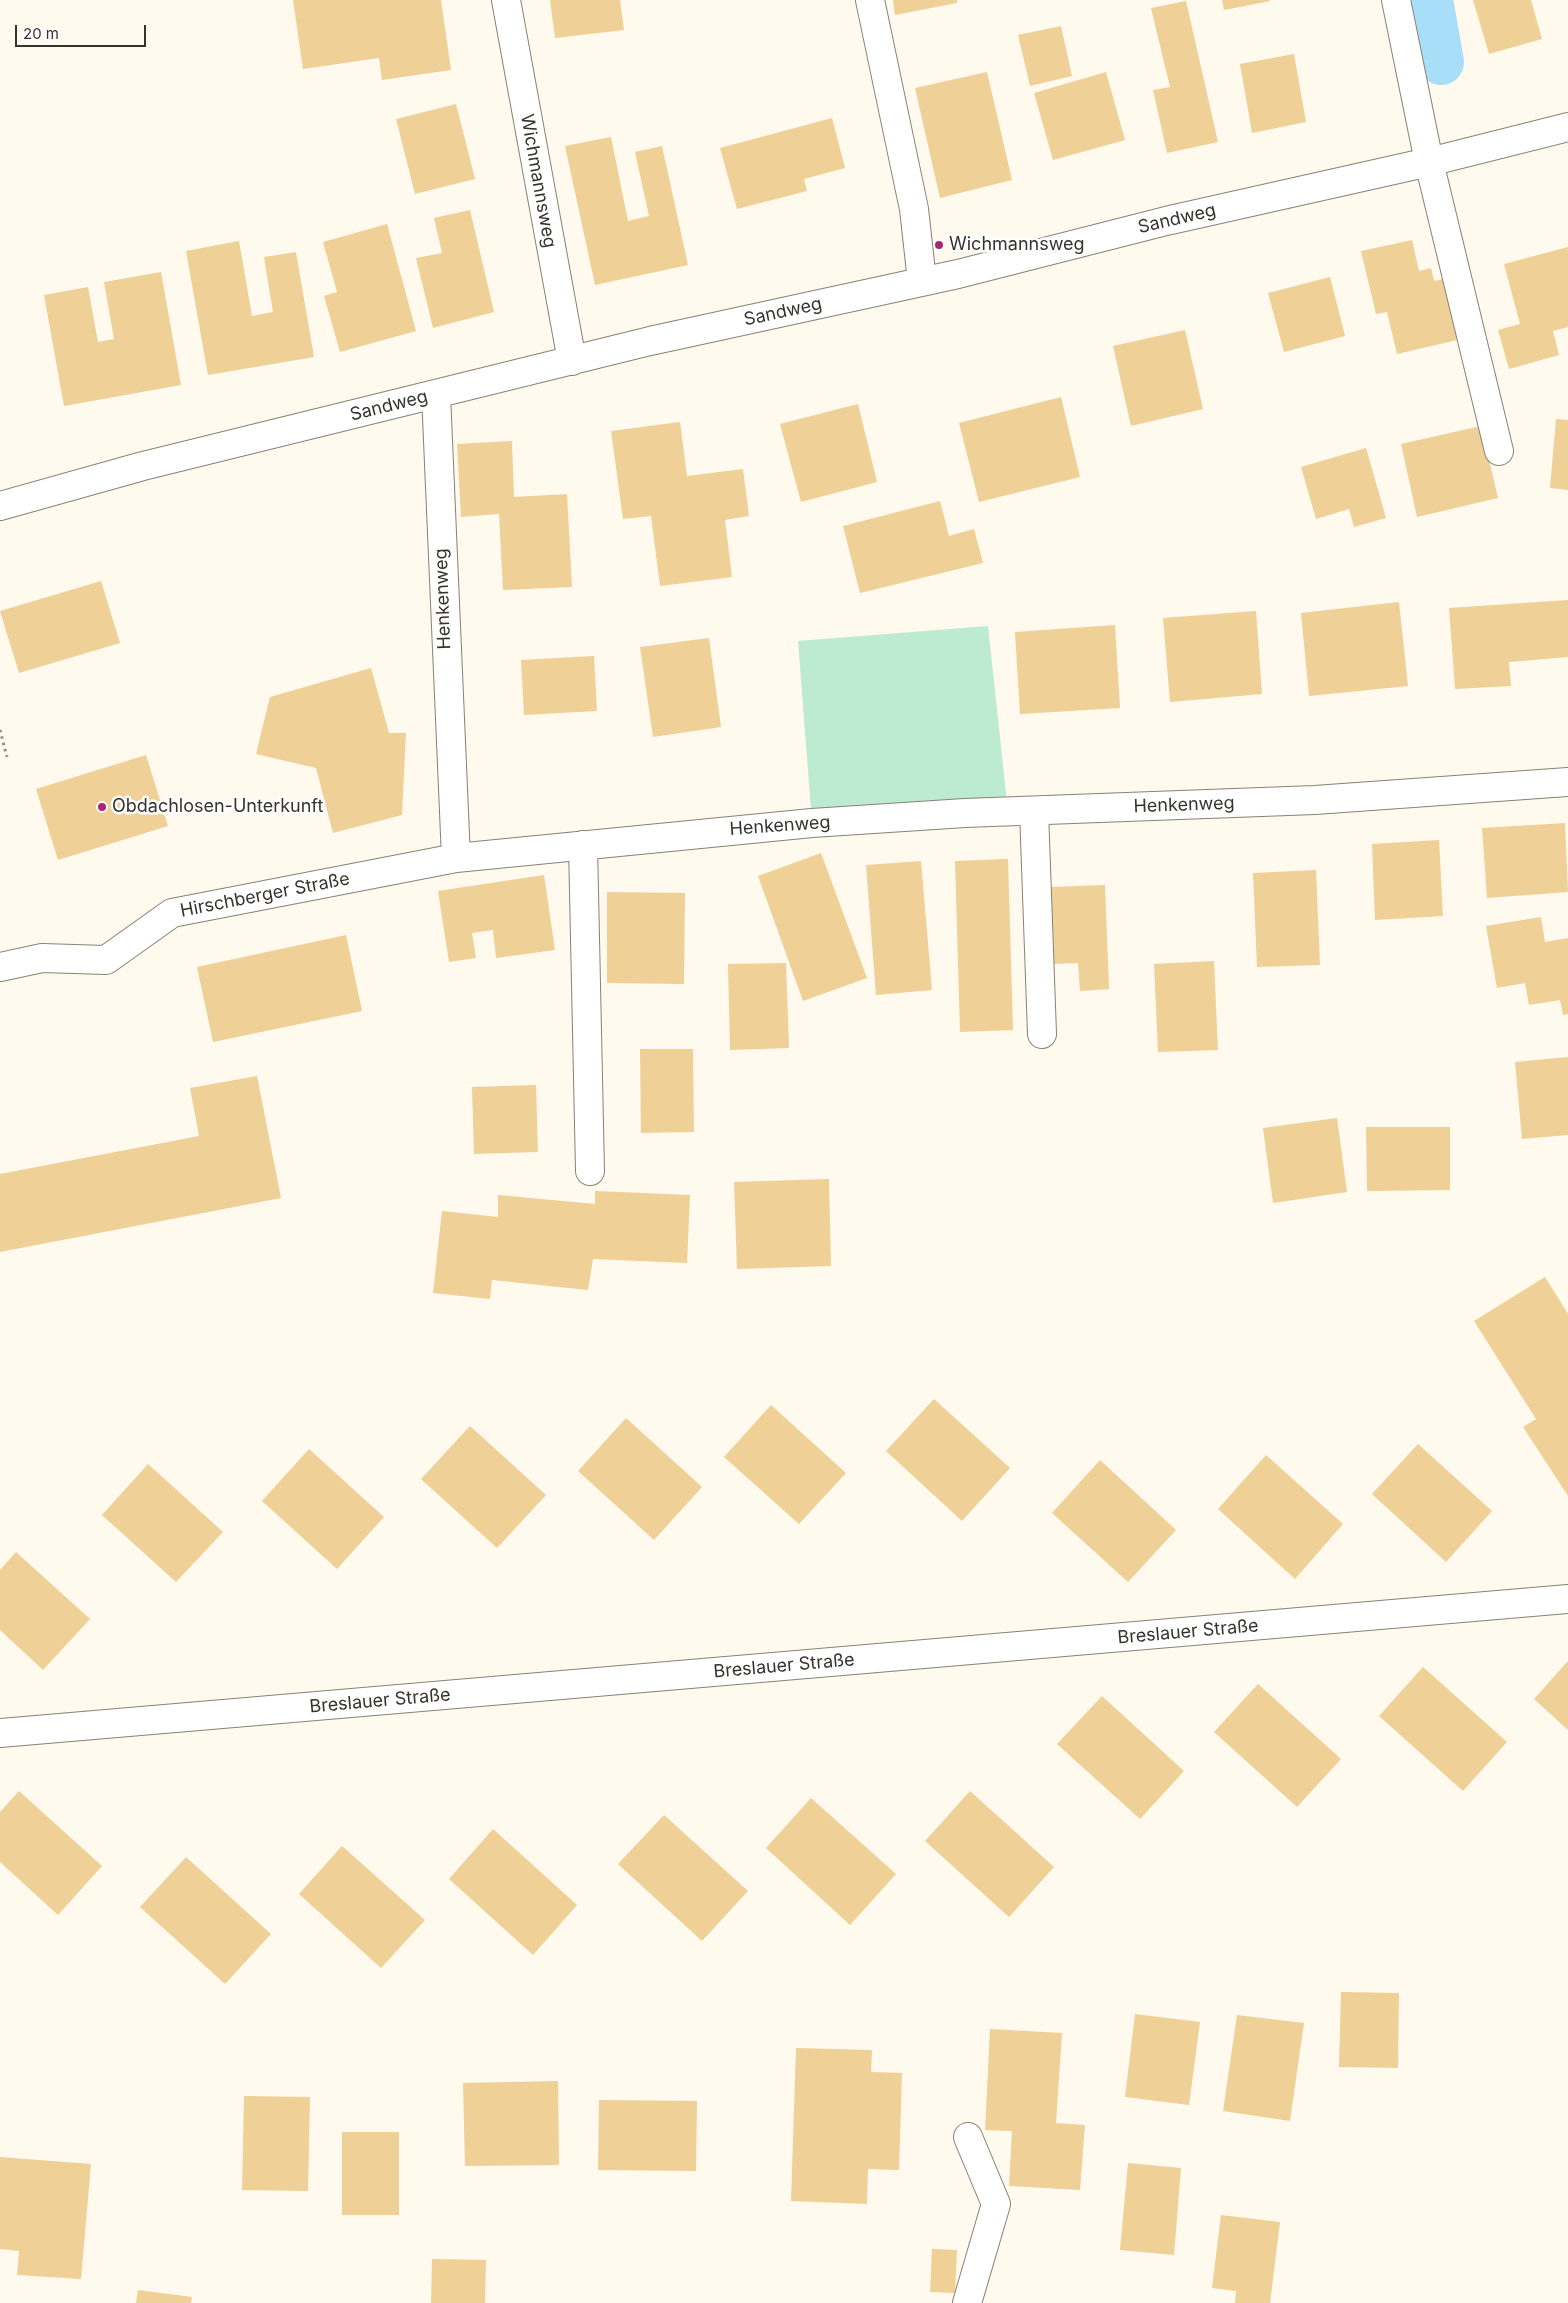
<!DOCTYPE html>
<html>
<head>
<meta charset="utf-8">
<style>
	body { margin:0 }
	#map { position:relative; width:1568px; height:2303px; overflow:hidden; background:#fff9ee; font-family:Inter,sans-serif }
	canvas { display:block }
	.scale { position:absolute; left:15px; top:25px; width:131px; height:22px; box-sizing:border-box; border:2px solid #36332e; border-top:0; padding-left:6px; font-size:15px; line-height:18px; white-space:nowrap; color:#36332e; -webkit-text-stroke:4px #fff; paint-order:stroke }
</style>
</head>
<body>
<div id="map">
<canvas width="1568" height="2303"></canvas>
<div class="scale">20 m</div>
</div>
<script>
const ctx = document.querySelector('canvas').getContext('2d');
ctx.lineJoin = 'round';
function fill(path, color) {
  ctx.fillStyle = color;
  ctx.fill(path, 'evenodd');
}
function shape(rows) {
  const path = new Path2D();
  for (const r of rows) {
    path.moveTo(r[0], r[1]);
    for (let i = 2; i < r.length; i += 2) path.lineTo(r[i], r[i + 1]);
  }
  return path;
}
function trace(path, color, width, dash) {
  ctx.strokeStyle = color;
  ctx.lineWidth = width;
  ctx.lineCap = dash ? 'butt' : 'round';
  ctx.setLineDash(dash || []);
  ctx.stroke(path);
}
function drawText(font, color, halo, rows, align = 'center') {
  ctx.font = font + ' Inter,sans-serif';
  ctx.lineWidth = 5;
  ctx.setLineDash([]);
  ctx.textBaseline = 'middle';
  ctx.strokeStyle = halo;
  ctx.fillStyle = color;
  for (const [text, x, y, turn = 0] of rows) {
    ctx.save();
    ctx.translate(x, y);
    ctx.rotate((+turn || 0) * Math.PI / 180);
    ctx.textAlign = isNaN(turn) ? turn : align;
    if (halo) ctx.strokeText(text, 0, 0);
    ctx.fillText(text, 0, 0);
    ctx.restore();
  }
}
fill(shape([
	[988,626,1008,812,812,823,798,641]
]), '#bdebd2');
trace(shape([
	[1430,0,1441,62]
]), '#a8def8', 46);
fill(shape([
	[293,0,441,0,451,70,382,80,379,58,303,69],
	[550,0,620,0,624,30,555,38],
	[893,0,957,0,957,3,895,15],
	[1222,0,1270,0,1270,1,1224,10],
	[1473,0,1531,0,1542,39,1489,54],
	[1186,1,1218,142,1167,153,1153,90,1170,87,1151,8],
	[1061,26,1072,76,1030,86,1018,35],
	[1294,54,1306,122,1252,133,1240,64],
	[987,72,1012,180,940,198,915,88],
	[1106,72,1125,140,1053,160,1034,93],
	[456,104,475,179,415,194,396,119],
	[832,118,845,168,804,179,807,191,737,209,720,148],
	[611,137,628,221,649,216,635,152,662,146,688,265,595,285,565,146],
	[470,210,494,312,433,328,416,258,442,253,434,218],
	[387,224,416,331,340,352,324,296,337,292,323,242],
	[1412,240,1419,271,1431,268,1434,281,1451,277,1466,338,1397,354,1387,312,1376,314,1361,251],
	[239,241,252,316,273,312,264,257,296,252,314,357,208,375,186,251],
	[1568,247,1568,327,1553,331,1559,355,1509,369,1498,330,1520,324,1504,264],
	[161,272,181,385,64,406,44,295,88,287,98,342,114,339,104,282],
	[1330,277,1345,336,1284,352,1268,293],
	[1185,330,1203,409,1131,426,1113,346],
	[1061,397,1080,477,979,502,959,423],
	[858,404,877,482,801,502,780,424],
	[1556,419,1568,420,1568,490,1550,488],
	[680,422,687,476,743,469,749,516,725,520,732,577,660,586,651,516,623,519,611,431],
	[1481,426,1498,498,1417,517,1401,444],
	[512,441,514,497,567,494,572,587,503,590,499,514,461,517,457,444],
	[1366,448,1386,518,1354,527,1349,509,1316,519,1301,467],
	[940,501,949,536,974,529,983,563,860,593,843,526],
	[101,581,120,643,19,673,0,611],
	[1568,600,1568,657,1509,662,1511,686,1455,689,1449,608],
	[1399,602,1408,686,1309,696,1301,613],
	[1256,611,1262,694,1170,702,1163,618],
	[1115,625,1120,708,1020,714,1015,632],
	[709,638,721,727,653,737,640,647],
	[594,656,597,711,524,715,521,660],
	[371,668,389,733,406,733,402,815,333,833,316,768,256,754,270,697],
	[146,755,168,826,58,860,36,789],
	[1565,823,1568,892,1487,898,1482,828],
	[1439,840,1443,916,1375,920,1372,844],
	[821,853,867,978,803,1001,758,876],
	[1008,859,1013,1030,960,1032,955,861],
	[921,861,932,990,876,995,866,865],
	[1316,870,1320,965,1257,967,1253,873],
	[544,875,555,950,496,958,493,930,472,933,476,958,449,962,438,891],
	[1105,885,1109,989,1080,991,1078,963,1053,964,1050,887],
	[607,892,685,893,684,984,607,983],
	[1541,917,1545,942,1568,938,1568,1014,1563,1015,1560,1000,1529,1005,1525,983,1497,988,1486,926],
	[346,935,362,1011,213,1042,197,967],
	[1214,961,1218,1050,1158,1052,1154,964],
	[786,963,789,1048,730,1050,728,964],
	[640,1049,693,1049,694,1132,641,1133],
	[1568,1057,1568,1135,1522,1139,1515,1062],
	[257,1076,281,1198,0,1252,0,1174,199,1136,190,1088],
	[536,1085,538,1152,474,1154,472,1087],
	[1337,1118,1347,1192,1273,1203,1263,1128],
	[1366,1127,1450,1127,1450,1190,1367,1191],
	[829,1179,831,1266,737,1269,734,1182],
	[595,1191,690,1195,687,1263,593,1259,588,1290,492,1280,490,1299,433,1293,442,1211,498,1217,498,1195,595,1204],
	[1545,1277,1568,1314,1568,1496,1523,1427,1536,1419,1474,1321],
	[934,1399,1010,1468,962,1521,886,1451],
	[771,1405,846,1473,799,1524,724,1457],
	[626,1418,702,1487,654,1540,578,1471],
	[470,1426,546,1495,497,1548,421,1479],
	[1418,1444,1492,1511,1446,1562,1372,1494],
	[309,1449,384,1517,337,1569,262,1501],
	[1266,1455,1343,1524,1295,1579,1218,1509],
	[1100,1460,1176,1530,1128,1582,1052,1513],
	[148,1464,223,1532,176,1582,102,1515],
	[16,1552,90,1619,43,1670,0,1630,0,1570],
	[1568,1661,1568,1730,1534,1699],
	[1423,1667,1507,1742,1463,1791,1379,1716],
	[1258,1684,1341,1759,1297,1807,1214,1732],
	[1102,1696,1184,1771,1140,1819,1057,1744],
	[19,1791,102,1866,58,1915,0,1862,0,1812],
	[970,1791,1054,1867,1009,1917,925,1841],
	[811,1798,896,1874,850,1925,766,1848],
	[664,1815,748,1891,702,1941,618,1864],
	[493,1829,577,1905,533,1955,449,1879],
	[342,1846,425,1920,381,1968,299,1894],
	[186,1857,271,1934,225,1984,140,1907],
	[1341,1992,1399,1993,1398,2068,1339,2067],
	[1135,2014,1200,2022,1189,2105,1125,2097],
	[1237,2015,1304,2023,1290,2121,1223,2111],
	[990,2029,1062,2033,1056,2123,1085,2125,1080,2190,1009,2186,1012,2131,985,2130],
	[796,2048,872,2050,871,2072,902,2073,899,2170,868,2169,867,2204,791,2201],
	[558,2081,559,2165,465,2166,463,2083],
	[244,2096,310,2097,308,2191,242,2190],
	[599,2100,697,2101,696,2171,598,2170],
	[342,2132,399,2132,399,2215,342,2215],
	[0,2157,91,2164,81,2279,17,2275,19,2251,0,2249],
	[1128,2163,1181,2168,1174,2255,1120,2250],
	[1221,2215,1280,2222,1270,2303,1235,2303,1236,2291,1212,2288],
	[932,2249,957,2250,955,2293,930,2292],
	[432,2259,486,2260,485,2303,431,2303],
	[138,2290,192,2297,191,2303,136,2303]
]), '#efd096');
const minor = shape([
	[506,0,572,361],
	[870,0,914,209,922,281],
	[1396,0,1429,162,1499,451],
	[436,394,456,858,812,823,965,813,1315,800,1568,782],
	[0,506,143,466,650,341,958,274,1166,221,1429,162,1568,127],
	[1034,811,1042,1034],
	[583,845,590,1171],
	[0,967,42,958,106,960,172,913,456,858],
	[0,1733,1568,1599],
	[967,2303,996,2204,968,2137]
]);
trace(minor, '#888275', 30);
trace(shape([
	[0,730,7,757]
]), '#928d86', 3, [2.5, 4]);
trace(minor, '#fff', 28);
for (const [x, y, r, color] of [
	[939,245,5,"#ab2770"],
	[102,807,5,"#ab2770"]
]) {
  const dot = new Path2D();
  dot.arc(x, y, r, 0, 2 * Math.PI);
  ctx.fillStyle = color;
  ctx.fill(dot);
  trace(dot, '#fff', 2);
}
drawText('18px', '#36332e', '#fff', [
	["Wichmannsweg",538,181,80],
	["Sandweg",1177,219,-13],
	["Sandweg",783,312,-12],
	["Sandweg",389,406,-14],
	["Henkenweg",443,599,-92],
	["Henkenweg",1184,805,-2],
	["Henkenweg",780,826,-4],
	["Hirschberger Straße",265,895,-11],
	["Breslauer Straße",1188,1632,-5],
	["Breslauer Straße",784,1666,-5],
	["Breslauer Straße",380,1701,-5]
]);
drawText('18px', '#36332e', '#fff', [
	["Wichmannsweg",949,245],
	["Obdachlosen-Unterkunft",112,807]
], 'left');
</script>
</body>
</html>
